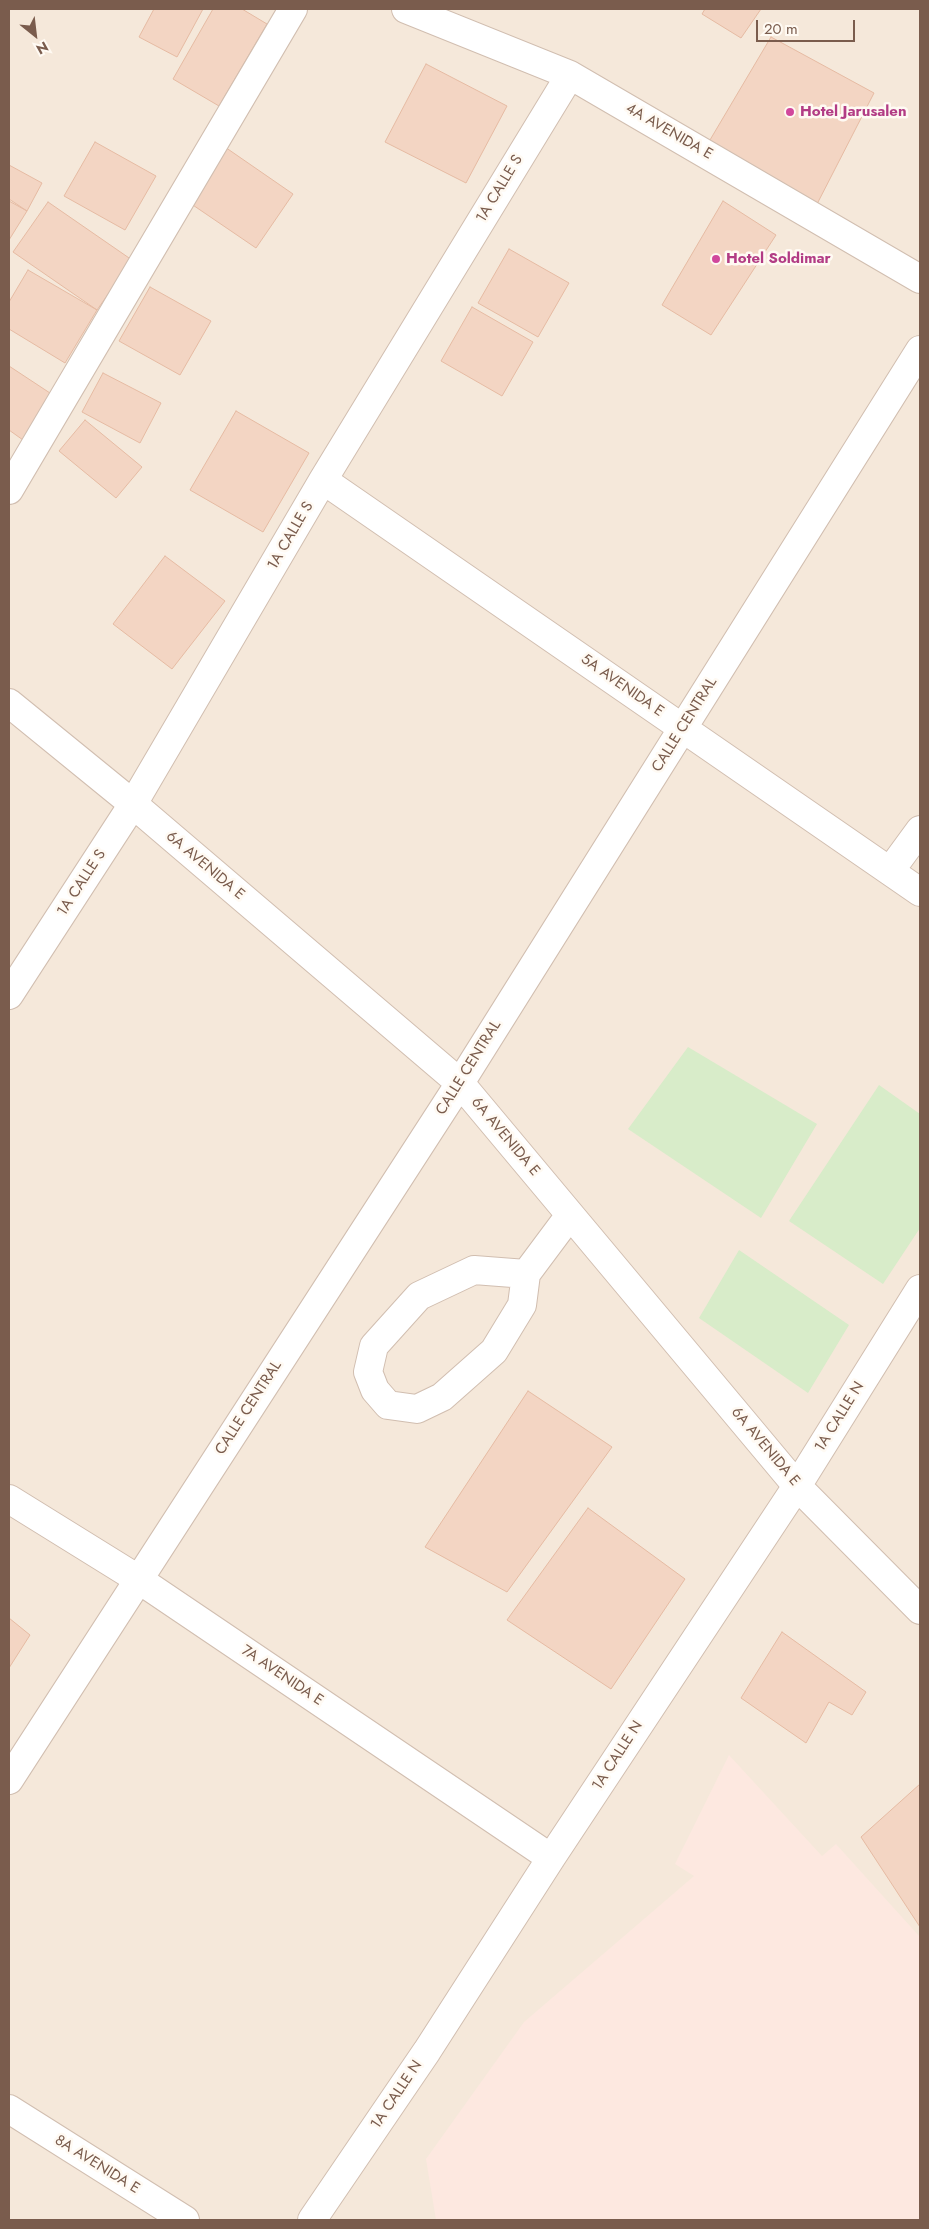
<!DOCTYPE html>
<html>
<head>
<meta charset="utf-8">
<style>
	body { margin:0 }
	#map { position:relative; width:929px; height:2229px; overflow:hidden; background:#fdf6ec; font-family:Jost,sans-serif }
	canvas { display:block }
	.frame { position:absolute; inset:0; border:10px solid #7a5c4d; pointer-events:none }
	.north { position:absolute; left:10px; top:10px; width:50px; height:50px; -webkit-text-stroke:4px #fffaf3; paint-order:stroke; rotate:151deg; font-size:14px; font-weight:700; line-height:20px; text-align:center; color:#7a5c4d }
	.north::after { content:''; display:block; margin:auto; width:18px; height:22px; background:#7a5c4d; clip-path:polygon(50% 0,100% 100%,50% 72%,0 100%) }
	.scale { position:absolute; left:756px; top:20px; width:99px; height:22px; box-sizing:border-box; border:2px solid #7a5c4d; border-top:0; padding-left:6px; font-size:15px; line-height:18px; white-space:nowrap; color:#7a5c4d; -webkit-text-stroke:4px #fffaf3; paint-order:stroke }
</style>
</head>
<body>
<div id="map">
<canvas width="929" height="2229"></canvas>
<div class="frame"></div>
<div class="north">N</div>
<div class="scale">20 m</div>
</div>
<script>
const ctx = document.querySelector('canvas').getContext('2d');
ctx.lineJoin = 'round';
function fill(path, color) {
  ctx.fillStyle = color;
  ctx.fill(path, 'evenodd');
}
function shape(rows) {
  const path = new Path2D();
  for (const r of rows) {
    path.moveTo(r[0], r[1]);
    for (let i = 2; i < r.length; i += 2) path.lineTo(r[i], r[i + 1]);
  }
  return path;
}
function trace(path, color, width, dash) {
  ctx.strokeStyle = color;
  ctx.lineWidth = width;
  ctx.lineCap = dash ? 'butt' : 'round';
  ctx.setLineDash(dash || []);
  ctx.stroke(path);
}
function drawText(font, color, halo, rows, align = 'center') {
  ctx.font = font + ' Jost,sans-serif';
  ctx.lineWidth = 5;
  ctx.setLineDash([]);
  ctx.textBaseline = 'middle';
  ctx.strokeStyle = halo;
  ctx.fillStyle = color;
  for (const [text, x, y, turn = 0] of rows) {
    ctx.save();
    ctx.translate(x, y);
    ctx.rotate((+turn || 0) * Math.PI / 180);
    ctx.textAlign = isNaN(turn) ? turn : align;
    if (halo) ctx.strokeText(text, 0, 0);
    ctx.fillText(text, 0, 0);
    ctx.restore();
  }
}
fill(shape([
	[9,9,920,9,920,2220,9,2220]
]), '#f5e8da');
fill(shape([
	[729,1755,822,1856,836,1844,920,1937,920,2220,436,2220,426,2159,524,2022,694,1876,675,1864]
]), '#fde8e0');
fill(shape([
	[688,1047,817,1124,761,1218,628,1129],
	[879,1085,920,1114,920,1228,883,1284,789,1221],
	[739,1250,849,1325,808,1393,699,1318]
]), '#d8ecc9');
const building = shape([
	[154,9,203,9,177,57,139,37,154,9],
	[213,9,242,9,267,24,219,106,173,79,213,9],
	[705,9,761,9,741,38,702,14,705,9],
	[771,37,874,93,816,206,707,145,771,37],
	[426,64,507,106,466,183,385,142,426,64],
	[95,142,156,176,125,230,64,196,95,142],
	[222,145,293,194,256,248,184,199,222,145],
	[9,165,42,183,27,211,9,201,9,165],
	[9,199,27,211,9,240,9,199],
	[723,201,776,235,711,335,662,305,723,201],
	[48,202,132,260,97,310,13,252,48,202],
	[509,249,569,283,538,337,478,303,509,249],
	[28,270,97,310,65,363,9,329,9,302,28,270],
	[150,287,211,321,180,375,119,341,150,287],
	[472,307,533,342,502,396,441,361,472,307],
	[9,366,53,395,23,440,9,430,9,366],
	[103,373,161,403,140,443,82,412,103,373],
	[236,411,309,453,263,532,190,490,236,411],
	[85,420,142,467,116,498,59,451,85,420],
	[165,556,225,601,172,669,113,624,165,556],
	[528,1391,612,1447,507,1592,425,1547,528,1391],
	[588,1508,685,1579,611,1689,507,1620,588,1508],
	[9,1618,30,1635,9,1668,9,1618],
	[782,1632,866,1692,852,1715,829,1702,806,1743,741,1698,782,1632],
	[920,1784,920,1927,861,1837,920,1784]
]);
fill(building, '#f3d5c3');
trace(building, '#e6bba3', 1);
const minor = shape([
	[406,9,570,75,920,279],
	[323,480,920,892],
	[9,490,293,9],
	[9,703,133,804,460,1083,797,1486,920,1610],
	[890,871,920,830],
	[9,995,133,804,323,480,570,75],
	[526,1274,474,1270,419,1296,374,1346,368,1372,375,1390,388,1405,417,1409,442,1397,494,1351,522,1305,526,1274,570,1215],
	[9,1499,138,1579,551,1858],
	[9,1780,460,1083,920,350],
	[9,2109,185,2220],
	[312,2220,427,2051,551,1858,797,1486,920,1289]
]);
trace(minor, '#d1beb0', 30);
trace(minor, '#fff', 28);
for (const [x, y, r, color] of [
	[790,112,5,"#d1479c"],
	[716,259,5,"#d1479c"]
]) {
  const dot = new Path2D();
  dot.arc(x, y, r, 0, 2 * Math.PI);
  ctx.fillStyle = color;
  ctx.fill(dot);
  trace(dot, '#fffaf3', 2);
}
drawText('bold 15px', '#b23c85', '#fffaf3', [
	["Hotel Jarusalen",800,112],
	["Hotel Soldimar",726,259]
], 'left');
drawText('15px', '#7a5c4d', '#fffaf3', [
	["4A AVENIDA E",669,132,30],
	["1A CALLE S",500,189,-59],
	["1A CALLE S",291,536,-60],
	["5A AVENIDA E",622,686,35],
	["CALLE CENTRAL",685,725,-58],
	["6A AVENIDA E",205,866,40],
	["1A CALLE S",82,883,-57],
	["CALLE CENTRAL",469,1068,-58],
	["6A AVENIDA E",505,1137,50],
	["CALLE CENTRAL",249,1408,-57],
	["1A CALLE N",840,1417,-58],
	["6A AVENIDA E",765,1447,50],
	["7A AVENIDA E",282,1676,34],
	["1A CALLE N",618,1756,-57],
	["1A CALLE N",397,2095,-56],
	["8A AVENIDA E",97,2165,32]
]);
</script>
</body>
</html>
